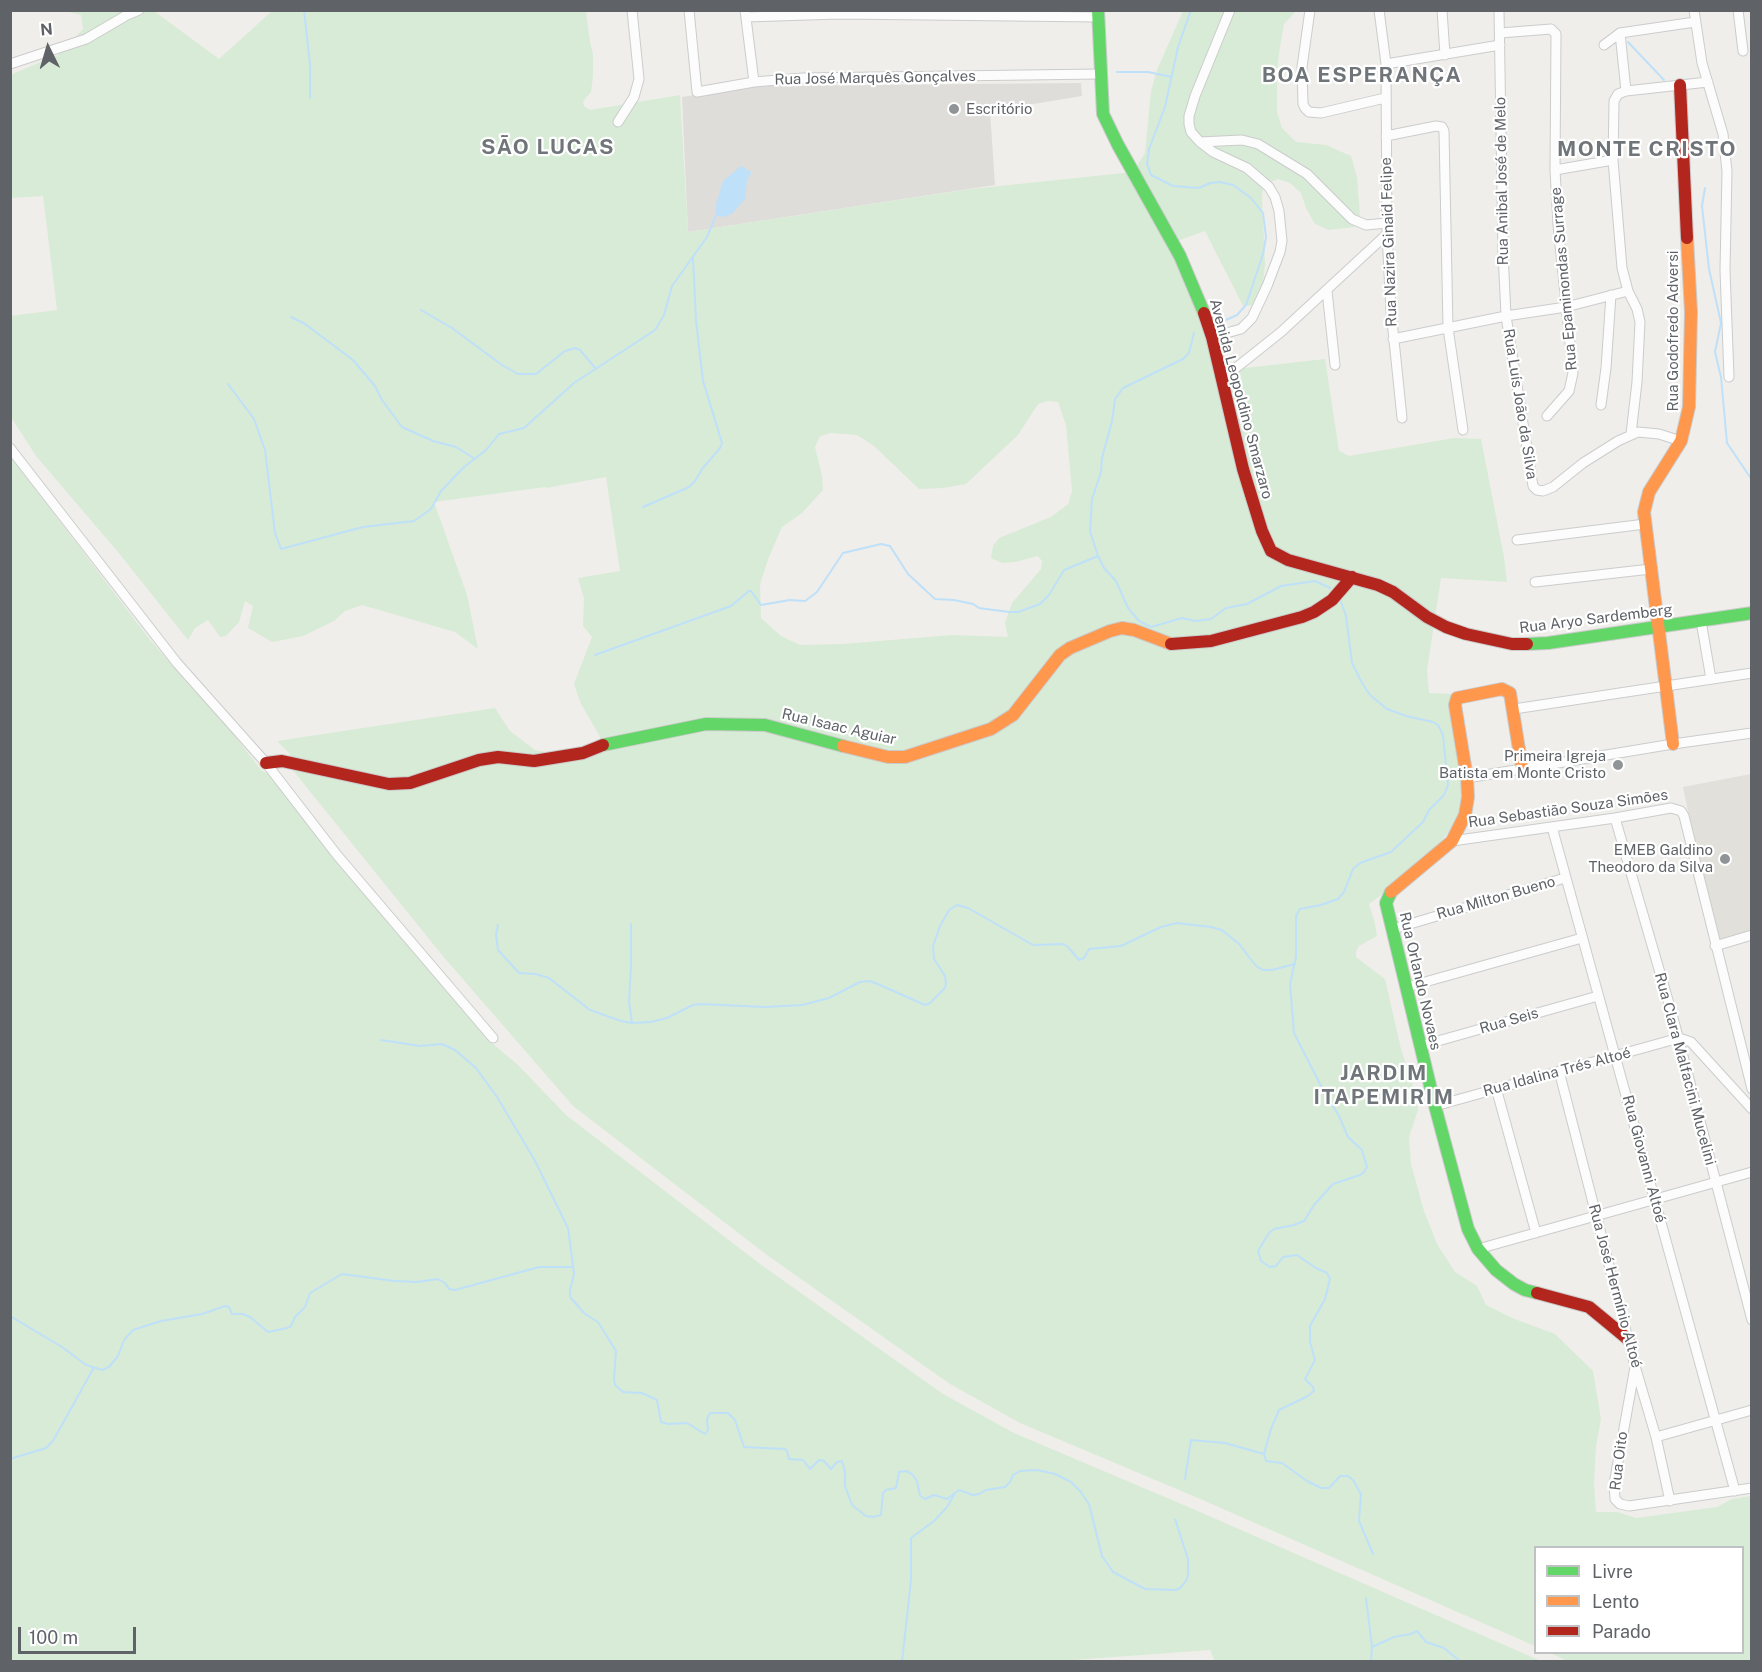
<!DOCTYPE html>
<html>
<head>
<meta charset="utf-8">
<style>
	body { margin:0 }
	#map { position:relative; width:1762px; height:1672px; overflow:hidden; background:#efeeea; font-family:"Public Sans",sans-serif }
	canvas { display:block }
	.frame { position:absolute; inset:0; border:12px solid #5f6368; pointer-events:none }
	.legend { position:absolute; left:1534px; top:1546px; width:210px; height:108px; box-sizing:border-box; background:#fff; border:2px solid #bfc1c3; margin:0; padding:8px 10px; list-style:none; font-size:18px; color:#5f6368 }
	.legend li { display:flex; align-items:center; gap:12px; height:30px }
	.legend b { width:30px; border:2px solid #bfc1c3 }
	.north { position:absolute; left:18px; top:18px; width:60px; height:60px; -webkit-text-stroke:4px #fff; paint-order:stroke; rotate:355deg; font-size:16px; font-weight:700; line-height:24px; text-align:center; color:#5f6368 }
	.north::after { content:''; display:block; margin:auto; width:21px; height:27px; background:#5f6368; clip-path:polygon(50% 0,100% 100%,50% 72%,0 100%) }
	.scale { position:absolute; left:18px; top:1627px; width:118px; height:27px; box-sizing:border-box; border:3px solid #5f6368; border-top:0; padding-left:8px; font-size:18px; line-height:21px; white-space:nowrap; color:#5f6368; -webkit-text-stroke:4px #fff; paint-order:stroke }
</style>
</head>
<body>
<div id="map">
<canvas width="1762" height="1672"></canvas>
<div class="frame"></div>
<ul class="legend">
<li><b style="height:8px;background:#63d668"></b>Livre</li>
<li><b style="height:8px;background:#ff974d"></b>Lento</li>
<li><b style="height:8px;background:#b3261e"></b>Parado</li>
</ul>
<div class="north">N</div>
<div class="scale">100 m</div>
</div>
<script>
const ctx = document.querySelector('canvas').getContext('2d');
ctx.lineJoin = 'round';
function fill(path, color) {
  ctx.fillStyle = color;
  ctx.fill(path, 'evenodd');
}
function shape(rows) {
  const path = new Path2D();
  for (const r of rows) {
    path.moveTo(r[0], r[1]);
    for (let i = 2; i < r.length; i += 2) path.lineTo(r[i], r[i + 1]);
  }
  return path;
}
function trace(path, color, width, dash) {
  ctx.strokeStyle = color;
  ctx.lineWidth = width;
  ctx.lineCap = dash ? 'butt' : 'round';
  ctx.setLineDash(dash || []);
  ctx.stroke(path);
}
function drawText(font, color, halo, rows, align = 'center') {
  ctx.font = font + ' "Public Sans",sans-serif';
  ctx.lineWidth = 4.5;
  ctx.setLineDash([]);
  ctx.textBaseline = 'middle';
  ctx.strokeStyle = halo;
  ctx.fillStyle = color;
  for (const [text, x, y, turn = 0] of rows) {
    ctx.save();
    ctx.translate(x, y);
    ctx.rotate((+turn || 0) * Math.PI / 180);
    ctx.textAlign = isNaN(turn) ? turn : align;
    if (halo) ctx.strokeText(text, 0, 0);
    ctx.fillText(text, 0, 0);
    ctx.restore();
  }
}
fill(shape([
	[1081,83,1082,96,990,111,995,185,688,232,682,97,754,86]
]), '#dfddda');
fill(shape([
	[1751,774,1751,931,1715,942,1683,787]
]), '#e2e0da');
fill(shape([
	[65,11,154,11,219,59,272,11,586,11,590,42,593,55,593,76,591,92,583,101,584,106,590,110,680,95,688,232,971,189,1133,172,1145,153,1151,91,1157,70,1183,11,1296,11,1284,24,1280,47,1277,69,1277,112,1282,128,1296,142,1326,145,1351,156,1357,177,1360,216,1354,227,1329,230,1315,224,1306,208,1301,193,1290,183,1278,179,1263,185,1262,198,1265,265,1261,299,1256,305,1243,306,1205,231,1177,241,1219,371,1325,359,1339,451,1349,456,1454,438,1481,439,1504,557,1507,582,1441,578,1427,670,1429,693,1452,694,1464,770,1462,815,1423,864,1369,904,1374,920,1377,936,1359,946,1356,952,1356,957,1385,979,1401,1049,1417,1099,1418,1110,1409,1137,1411,1164,1424,1211,1437,1244,1455,1272,1477,1286,1486,1305,1512,1318,1555,1334,1593,1371,1601,1419,1596,1446,1594,1484,1596,1512,1617,1512,1636,1518,1717,1507,1732,1499,1751,1496,1751,1661,1570,1662,1550,1653,1742,1652,1742,1548,1536,1548,1535,1646,1198,1498,1020,1423,950,1384,767,1255,573,1106,442,955,291,768,290,754,277,741,495,708,510,731,535,750,561,755,603,742,580,702,574,684,592,637,583,626,584,598,578,578,620,571,606,477,546,488,545,487,434,502,467,595,478,649,455,632,362,605,345,611,334,621,303,636,272,642,248,628,253,606,245,601,239,622,226,636,220,637,208,620,195,628,188,640,118,552,36,456,11,417,10,316,57,310,43,196,11,198,10,75,58,55,83,29,81,15],
	[1048,401,1058,402,1066,425,1072,491,1068,504,1051,517,999,538,993,546,991,558,1002,563,1015,562,1038,556,1042,561,1041,569,1012,603,1005,623,1008,637,953,635,842,644,800,645,781,636,761,618,760,584,769,557,782,527,802,513,823,490,822,476,815,447,820,436,831,433,857,435,874,446,919,489,943,488,966,484,1018,435,1038,404],
	[10,456,147,636,188,684,228,727,261,770,268,774,486,1038,518,1065,566,1115,760,1264,943,1394,1014,1433,1193,1509,1541,1661,1215,1662,1210,1650,1046,1662,11,1661]
]), '#d8ebd6');
fill(shape([
	[741,166,750,171,751,174,747,180,745,199,732,214,722,217,716,215,716,204,723,181]
]), '#bfe0f9');
trace(shape([
	[304,10,310,65,310,98],
	[1191,10,1178,47,1165,107,1149,149,1147,164,1151,175,1173,186,1199,188,1210,183,1220,182,1233,185,1251,198,1263,213,1266,237,1263,254,1246,305,1237,315,1219,323],
	[1628,42,1664,80],
	[1117,72,1148,72,1172,77],
	[1705,188,1702,206,1709,269,1721,323,1715,352,1721,377,1727,443,1752,480],
	[421,310,452,328,502,365,518,374,536,374,565,351,575,348,580,350,596,369],
	[291,317,305,324,353,360,375,386,382,400,402,427,433,441,456,447,475,459],
	[1194,333,1189,353,1183,359,1123,388,1115,399,1112,421,1102,458,1101,472,1092,499,1090,531,1098,556,1104,568,1116,581,1128,608,1139,621,1151,627,1182,618,1195,621,1211,619,1226,608,1247,604,1281,586,1315,581,1330,588],
	[228,384,254,419,265,450,275,533,281,549,363,527,414,521,431,509,441,491,463,468,487,449,499,434,524,428,574,383,655,330,664,315,672,286,707,237,717,213],
	[643,507,689,487,695,481,702,469,720,448,722,443,703,381,696,321,693,258],
	[1341,602,1346,616,1352,663,1362,683,1370,695,1387,709,1406,716,1433,722,1438,725,1443,735,1448,785,1444,795,1429,810,1423,822,1391,852,1360,863,1353,869,1344,892,1338,899,1321,905,1300,909,1296,916,1296,957,1290,984,1294,1033,1320,1084,1339,1116,1348,1137,1362,1150,1367,1167,1364,1172,1360,1175,1333,1184,1314,1205,1304,1221,1294,1225,1274,1229,1269,1233,1258,1251,1261,1261,1270,1267,1276,1266,1283,1257,1297,1255,1316,1268,1327,1273,1330,1279,1325,1299,1310,1326,1310,1342,1315,1360,1305,1379,1313,1387,1314,1391,1306,1397,1279,1410,1271,1429,1264,1454,1266,1461,1282,1463,1307,1481,1321,1488,1329,1488,1340,1476,1348,1476,1353,1480,1361,1494,1359,1521,1373,1554],
	[595,655,731,606,749,591,751,591,761,605,790,600,805,601,817,592,843,553,881,544,890,546,908,574,935,599,954,600,973,604,979,608,1009,612,1018,612,1040,604,1049,595,1064,570,1098,556],
	[631,924,631,966,629,1002,632,1023],
	[498,925,496,935,498,950,519,973,536,974,549,978,590,1010,621,1021,632,1023,651,1022,667,1018,693,1005,700,1004,765,1007,802,1005,829,998,860,982,870,981,880,985,925,1005,930,1003,945,988,946,983,945,976,934,959,933,946,940,926,949,910,957,905,968,908,1033,945,1063,944,1068,947,1079,960,1084,958,1089,949,1121,946,1161,927,1177,923,1211,927,1222,930,1239,944,1256,966,1263,970,1272,970,1295,964],
	[381,1040,420,1046,442,1044,455,1050,476,1068,497,1097,534,1159,568,1228,574,1274,570,1290,570,1297,585,1314,598,1322,616,1351,614,1380,615,1385,623,1392,642,1393,653,1398,657,1400,661,1422,668,1424,687,1423,705,1434,708,1430,707,1419,710,1413,728,1413,735,1420,744,1447,785,1449,787,1451,789,1459,803,1460,810,1469,819,1460,824,1461,831,1469,837,1462,842,1461,845,1472,845,1486,852,1505,866,1516,873,1517,881,1515,883,1493,886,1490,896,1488,899,1472,906,1471,912,1474,917,1481,920,1496,925,1499,934,1495,947,1499,959,1490,973,1495,979,1494,986,1490,1005,1487,1010,1482,1013,1475,1020,1471,1037,1470,1055,1474,1071,1482,1080,1491,1089,1504,1102,1556,1113,1572,1145,1589,1176,1590,1180,1588,1186,1581,1188,1575,1188,1559,1175,1519],
	[10,1316,62,1347,86,1365,102,1370,109,1367,118,1356,124,1340,133,1330,161,1321,202,1314,225,1306,229,1307,232,1314,243,1314,250,1317,268,1332,287,1328,291,1326,295,1317,305,1307,310,1293,342,1274,394,1281,417,1282,438,1279,445,1283,449,1289,455,1290,539,1267,572,1267],
	[10,1459,46,1448,53,1441,93,1369],
	[1185,1479,1191,1440,1225,1443,1264,1454],
	[1366,1598,1372,1647,1371,1662],
	[1372,1647,1394,1637,1411,1634,1417,1631,1426,1642,1444,1648,1461,1662],
	[902,1662,911,1580,911,1538,934,1521,947,1507,954,1495]
]), '#bfe0f9', 2);
const street = shape([
	[689,10,697,92,754,82,803,78,1100,74],
	[745,10,754,82],
	[1310,10,1302,67,1303,104,1305,108,1309,112,1321,113,1385,98],
	[1379,10,1386,64,1387,234,1391,311,1402,418],
	[1442,10,1445,55],
	[1499,10,1503,252,1506,316,1533,486,1537,490,1543,491,1553,487,1583,463,1618,441,1638,432,1659,434,1681,441],
	[1694,10,1702,63,1723,134,1727,171,1725,270,1729,377],
	[1738,10,1743,51],
	[746,17,839,14,1098,17],
	[1500,33,1551,29,1556,34,1555,170,1558,225,1573,373,1569,391,1547,416],
	[1620,33,1626,91],
	[1604,45,1620,33,1695,22],
	[10,64,86,39,127,15,139,10],
	[1386,64,1500,45],
	[618,122,634,97,639,79,632,10],
	[1386,136,1436,126,1442,127,1444,131,1448,328,1463,430],
	[1200,142,1242,140,1258,144,1307,174,1352,219,1366,225,1387,223],
	[1555,170,1613,160],
	[1327,291,1335,365],
	[1212,337,1241,329,1252,318,1267,286,1280,252,1282,241,1279,211,1275,197,1269,187,1247,168,1213,152,1200,142,1191,132,1189,124,1189,116,1195,96,1230,10],
	[1393,339,1506,316,1566,307,1628,291],
	[1222,379,1281,332,1387,234],
	[1601,405,1606,368,1611,295],
	[1631,434,1637,382,1640,322,1637,309,1628,291,1622,268,1613,160,1614,101,1618,94,1626,91,1708,82],
	[10,448,177,663,266,763,337,855,493,1038],
	[1517,540,1645,524],
	[1535,582,1651,569],
	[1701,621,1711,679],
	[1514,709,1752,673],
	[1467,778,1673,744,1752,733],
	[1615,818,1672,1014,1752,1320],
	[1552,827,1735,1491],
	[1452,841,1615,818,1671,808,1681,811,1684,816,1752,1089],
	[1393,929,1565,878],
	[1715,946,1752,935],
	[1407,987,1582,938],
	[1420,1046,1598,996],
	[1559,1071,1635,1366,1656,1437,1670,1501],
	[1496,1088,1536,1233],
	[1435,1106,1679,1038,1691,1042,1752,1109],
	[1478,1249,1752,1172],
	[1635,1367,1614,1484,1615,1499,1620,1504,1629,1506,1752,1488],
	[1656,1437,1752,1410]
]);
const fast = shape([
	[1098,10,1103,114,1118,145,1180,256,1204,313],
	[1527,644,1548,643,1752,613],
	[603,745,706,724,765,725,843,746],
	[1391,892,1386,903,1435,1106,1468,1229,1478,1249,1496,1270,1514,1284,1525,1290,1537,1293]
]);
const slow = shape([
	[1673,744,1644,512,1649,492,1681,441,1689,407,1691,312,1687,238],
	[843,746,888,757,905,757,991,729,1013,715,1060,655,1070,648,1110,631,1122,628,1134,630,1171,644],
	[1391,892,1452,841,1465,815,1468,797,1467,778,1455,705,1457,698,1502,689,1510,693,1522,768]
]);
const jam = shape([
	[1680,85,1687,238],
	[1204,313,1212,337,1243,469,1262,531,1271,551,1288,560,1378,585,1393,592,1427,617,1446,627,1466,634,1512,644,1527,644],
	[1171,644,1211,641,1302,617,1314,612,1332,600,1352,577],
	[266,763,282,761,389,784,410,783,479,760,498,757,534,761,583,753,603,745],
	[1537,1293,1589,1307,1629,1340]
]);
trace(street, '#cbcccc', 11);
trace(fast, '#cacacb', 14);
trace(slow, '#cacacb', 14);
trace(jam, '#cacacb', 14);
trace(street, '#fdfcfc', 9);
trace(fast, '#63d668', 12);
trace(slow, '#ff974d', 12);
trace(jam, '#b3261e', 12);
for (const [x, y, r, color] of [
	[954,109,6,"#919496"],
	[1618,765,6,"#919496"],
	[1725,859,6,"#919496"]
]) {
  const dot = new Path2D();
  dot.arc(x, y, r, 0, 2 * Math.PI);
  ctx.fillStyle = color;
  ctx.fill(dot);
  trace(dot, '#fff', 2);
}
drawText('15px', '#5f6368', '#fff', [
	["Rua José Marquês Gonçalves",875,78,-1],
	["Rua Anibal José de Melo",1502,181,-91],
	["Rua Nazira Ginaid Felipe",1389,242,-92],
	["Rua Epaminondas Surrage",1564,279,-95],
	["Rua Godofredo Adversi",1673,331,-90],
	["Avenida Leopoldino Smarzaro",1241,399,75],
	["Rua Luís João da Silva",1520,404,81],
	["Rua Aryo Sardemberg",1596,619,-7],
	["Rua Isaac Aguiar",839,727,13],
	["Rua Sebastião Souza Simões",1568,809,-8],
	["Rua Milton Bueno",1496,898,-16],
	["Rua Orlando Novaes",1420,981,77],
	["Rua Seis",1509,1021,-16],
	["Rua Clara Malfacini Mucelini",1685,1069,75],
	["Rua Idalina Trés Altoé",1557,1072,-15],
	["Rua Giovanni Altoé",1644,1159,75],
	["Rua José Hermínio Altoé",1615,1286,75],
	["Rua Oito",1619,1461,-83]
]);
drawText('15px', '#5f6368', '#fff', [
	["Escritório",966,109,"left"],
	["Primeira Igreja",1606,756],
	["Batista em Monte Cristo",1606,773],
	["EMEB Galdino",1713,850],
	["Theodoro da Silva",1713,867]
], 'right');
ctx.letterSpacing = '1.5px';
drawText('bold 21px', '#70757a', '#fff', [
	["BOA ESPERANÇA",1362,76],
	["SÃO LUCAS",548,148],
	["MONTE CRISTO",1647,150],
	["JARDIM",1384,1074],
	["ITAPEMIRIM",1384,1098]
]);
ctx.letterSpacing = '0px';
</script>
</body>
</html>
